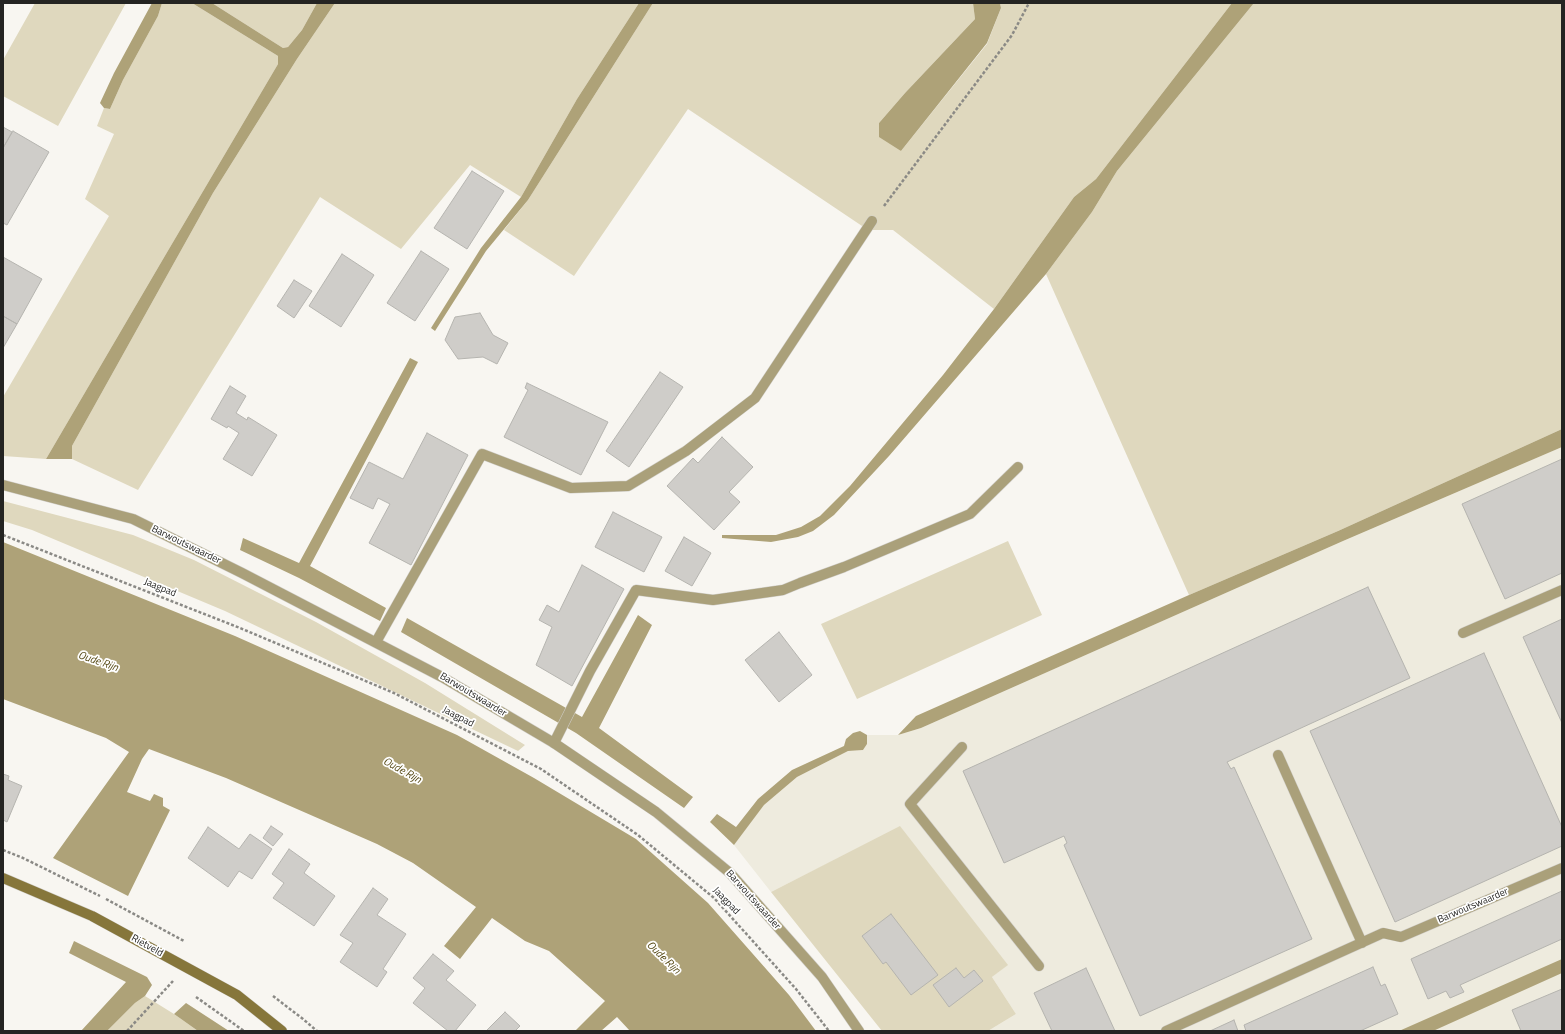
<!DOCTYPE html>
<html>
<head>
<meta charset="utf-8">
<style>
	body { margin:0 }
	#map { position:relative; width:1565px; height:1034px; overflow:hidden; background:#f8f6f1; font-family:"Titillium Web",sans-serif }
	canvas { display:block }
	.frame { position:absolute; inset:0; border:4px solid #242422; pointer-events:none }
</style>
</head>
<body>
<div id="map">
<canvas width="1565" height="1034"></canvas>
<div class="frame"></div>
</div>
<script>
const ctx = document.querySelector('canvas').getContext('2d');
ctx.lineJoin = 'round';
function fill(path, color) {
  ctx.fillStyle = color;
  ctx.fill(path, 'evenodd');
}
function shape(rows) {
  const path = new Path2D();
  for (const r of rows) {
    path.moveTo(r[0], r[1]);
    for (let i = 2; i < r.length; i += 2) path.lineTo(r[i], r[i + 1]);
  }
  return path;
}
function trace(path, color, width, dash) {
  ctx.strokeStyle = color;
  ctx.lineWidth = width;
  ctx.lineCap = dash ? 'butt' : 'round';
  ctx.setLineDash(dash || []);
  ctx.stroke(path);
}
function drawText(font, color, halo, rows, align = 'center') {
  ctx.font = font + ' "Titillium Web",sans-serif';
  ctx.lineWidth = 3.5;
  ctx.setLineDash([]);
  ctx.textBaseline = 'middle';
  ctx.strokeStyle = halo;
  ctx.fillStyle = color;
  for (const [text, x, y, turn = 0] of rows) {
    ctx.save();
    ctx.translate(x, y);
    ctx.rotate((+turn || 0) * Math.PI / 180);
    ctx.textAlign = isNaN(turn) ? turn : align;
    if (halo) ctx.strokeText(text, 0, 0);
    ctx.fillText(text, 0, 0);
    ctx.restore();
  }
}
fill(shape([
	[1562,447,1562,1031,988,1031,1016,1014,992,977,1007,965,900,827,771,892,734,845,764,805,797,777,848,751,863,750,867,744,867,735,898,735,921,728,1343,541]
]), '#eeebde');
fill(shape([
	[35,3,126,3,58,126,3,96,3,60],
	[162,3,192,3,278,56,278,64,166,254,46,459,3,456,3,397,109,216,85,199,114,134,97,126,104,108,110,109,123,80,158,16],
	[212,3,317,3,302,30,288,47,283,48],
	[335,3,639,3,577,99,521,197,470,165,401,249,320,197,138,490,72,459,72,446,213,193,297,59],
	[653,3,973,3,975,19,905,93,879,123,901,151,987,44,1001,8,1000,3,1232,3,1096,179,1074,197,994,309,893,230,868,230,688,109,574,276,504,230,528,200],
	[1254,3,1562,3,1562,429,1338,531,1189,595,1046,274,1092,212,1117,171],
	[3,501,133,535,194,560,316,622,425,683,525,745,518,751,225,611,32,530,3,521],
	[1008,541,1042,615,857,699,821,624],
	[900,826,1008,965,992,977,1016,1014,988,1031,882,1031,771,892],
	[145,996,174,1014,198,1031,107,1031,135,1003]
]), '#dfd8be');
fill(shape([
	[152,3,162,3,158,16,123,80,110,109,104,108,100,103,114,73],
	[192,3,212,3,283,48,288,47,302,30,317,3,335,3,297,59,213,193,72,446,72,459,46,459,166,254,278,64,278,56],
	[639,3,653,3,528,200,486,251,435,331,431,328,481,248,521,197,577,99],
	[973,3,1000,3,1001,8,987,43,901,151,879,137,879,123,905,93,975,19],
	[1232,3,1254,3,1117,171,1092,212,1046,274,889,456,834,515,813,531,798,537,771,542,722,538,722,535,776,535,801,527,820,516,850,486,943,375,994,309,1074,197,1096,179],
	[410,358,418,362,310,566,386,608,380,621,299,578,240,550,243,538,299,563],
	[1562,429,1562,447,1343,541,921,728,898,735,916,716,1189,595,1338,531],
	[3,542,235,636,457,735,534,778,636,839,708,903,789,995,816,1031,630,1031,617,1017,601,1031,575,1031,605,1001,549,951,525,941,492,918,460,959,444,946,476,907,413,863,377,844,226,778,149,749,142,759,127,792,150,801,154,794,163,798,163,806,170,810,128,896,53,858,129,752,106,738,3,699],
	[638,615,652,625,599,728,693,797,684,808,576,733,401,632,407,618,582,717],
	[860,731,867,735,867,744,863,750,848,751,797,777,764,805,734,845,710,822,717,814,736,827,758,799,792,770,844,746,846,739,853,733],
	[74,941,147,977,152,985,145,996,135,1003,107,1031,81,1031,126,982,69,953],
	[1562,959,1562,973,1433,1031,1399,1031],
	[186,1003,229,1031,198,1031,174,1014]
]), '#aea278');
const building = shape([
	[3,127,12,132,3,148,3,127],
	[13,131,49,152,7,225,3,223,3,148,13,131],
	[472,171,504,191,467,249,434,228,472,171],
	[421,251,449,269,415,321,387,303,421,251],
	[342,254,374,275,341,327,309,306,342,254],
	[3,257,42,279,17,324,3,316,3,257],
	[294,280,312,291,294,318,277,306,294,280],
	[480,313,493,335,508,343,497,364,483,357,458,359,445,340,455,317,480,313],
	[3,316,17,324,3,348,3,316],
	[660,372,683,387,629,467,606,451,660,372],
	[527,383,608,422,581,475,504,437,528,390,525,388,527,383],
	[230,386,246,396,236,413,247,420,248,417,277,435,252,476,223,459,239,433,228,426,227,428,211,419,230,386],
	[427,433,468,455,411,565,369,543,390,504,378,498,373,509,350,498,369,462,403,479,427,433],
	[722,437,753,467,729,492,740,502,714,530,667,486,693,458,698,463,722,437],
	[1562,459,1562,573,1505,599,1462,504,1562,459],
	[613,512,662,537,644,572,595,547,613,512],
	[684,537,711,553,692,586,665,571,684,537],
	[582,565,624,589,572,686,536,665,552,627,539,620,547,605,559,612,582,565],
	[1368,587,1410,678,1227,762,1231,769,1234,767,1312,939,1140,1016,1064,845,1067,843,1064,836,1004,863,963,771,1368,587],
	[1562,619,1562,723,1523,637,1562,619],
	[779,632,812,675,779,702,745,660,779,632],
	[1484,653,1562,827,1562,846,1395,922,1310,731,1484,653],
	[3,774,9,776,8,780,22,786,7,822,3,820,3,774],
	[271,826,283,834,273,846,263,838,271,826],
	[208,827,239,849,250,834,272,849,252,879,239,871,228,887,188,858,208,827],
	[289,849,310,864,304,873,335,896,314,926,273,898,284,883,272,874,289,849],
	[373,888,388,899,377,915,406,934,383,969,387,972,377,987,340,962,353,943,340,935,373,888],
	[1562,891,1562,939,1460,985,1464,992,1450,998,1446,991,1428,999,1411,959,1562,891],
	[891,914,938,975,911,995,886,962,883,964,862,936,891,914],
	[433,954,454,971,446,980,476,1005,455,1031,448,1031,413,1003,425,988,413,978,433,954],
	[1373,967,1381,986,1385,984,1398,1014,1360,1031,1246,1031,1244,1025,1373,967],
	[956,968,964,978,974,970,983,981,949,1007,933,985,956,968],
	[1086,968,1115,1031,1052,1031,1034,993,1086,968],
	[1562,989,1562,1031,1521,1031,1512,1010,1562,989],
	[505,1012,520,1026,515,1031,486,1031,505,1012],
	[1234,1020,1238,1031,1210,1031,1234,1020]
]);
fill(building, '#cfcdc9');
trace(building, '#b5b4af', 1);
const service = shape([
	[1463,633,1562,590],
	[376,642,482,454,571,488,628,486,686,451,755,398,872,221],
	[554,743,590,671,636,590,713,600,783,590,800,583,844,567,970,514,1018,467],
	[962,747,910,804,1039,966],
	[1278,755,1362,943],
	[1166,1031,1383,933,1401,937,1562,868]
]);
const tertiary = shape([
	[3,485,133,519,242,573,442,677,554,743,656,812,730,873,822,977,859,1031]
]);
const secondary = shape([
	[3,878,92,916,237,995,282,1031]
]);
trace(service, '#d2d0cc', 11);
trace(tertiary, '#d2d0cc', 11);
trace(secondary, '#d2d0cc', 11);
trace(shape([
	[884,206,1012,35,1029,3],
	[3,535,240,628,394,693,541,769,638,835,714,898,796,989,829,1031],
	[3,850,23,858,100,896],
	[106,899,184,941],
	[273,996,303,1019,317,1031],
	[196,997,244,1031],
	[127,1031,173,981]
]), '#8a8985', 2.5, [3, 2]);
trace(service, '#aaa07a', 10);
trace(tertiary, '#aaa07a', 10);
trace(secondary, '#86763b', 10);
drawText('10px', '#242422', '#fff', [
	["Barwoutswaarder",186,545,26],
	["Jaagpad",160,588,22],
	["Barwoutswaarder",473,695,31],
	["Jaagpad",458,717,27],
	["Barwoutswaarder",753,900,48],
	["Jaagpad",726,901,46],
	["Barwoutswaarder",1473,906,-23],
	["Rietveld",147,946,29]
]);
drawText('italic 11px', '#564915', '#fff', [
	["Oude Rijn",98,662,19],
	["Oude Rijn",402,771,29],
	["Oude Rijn",663,958,44]
]);
</script>
</body>
</html>
